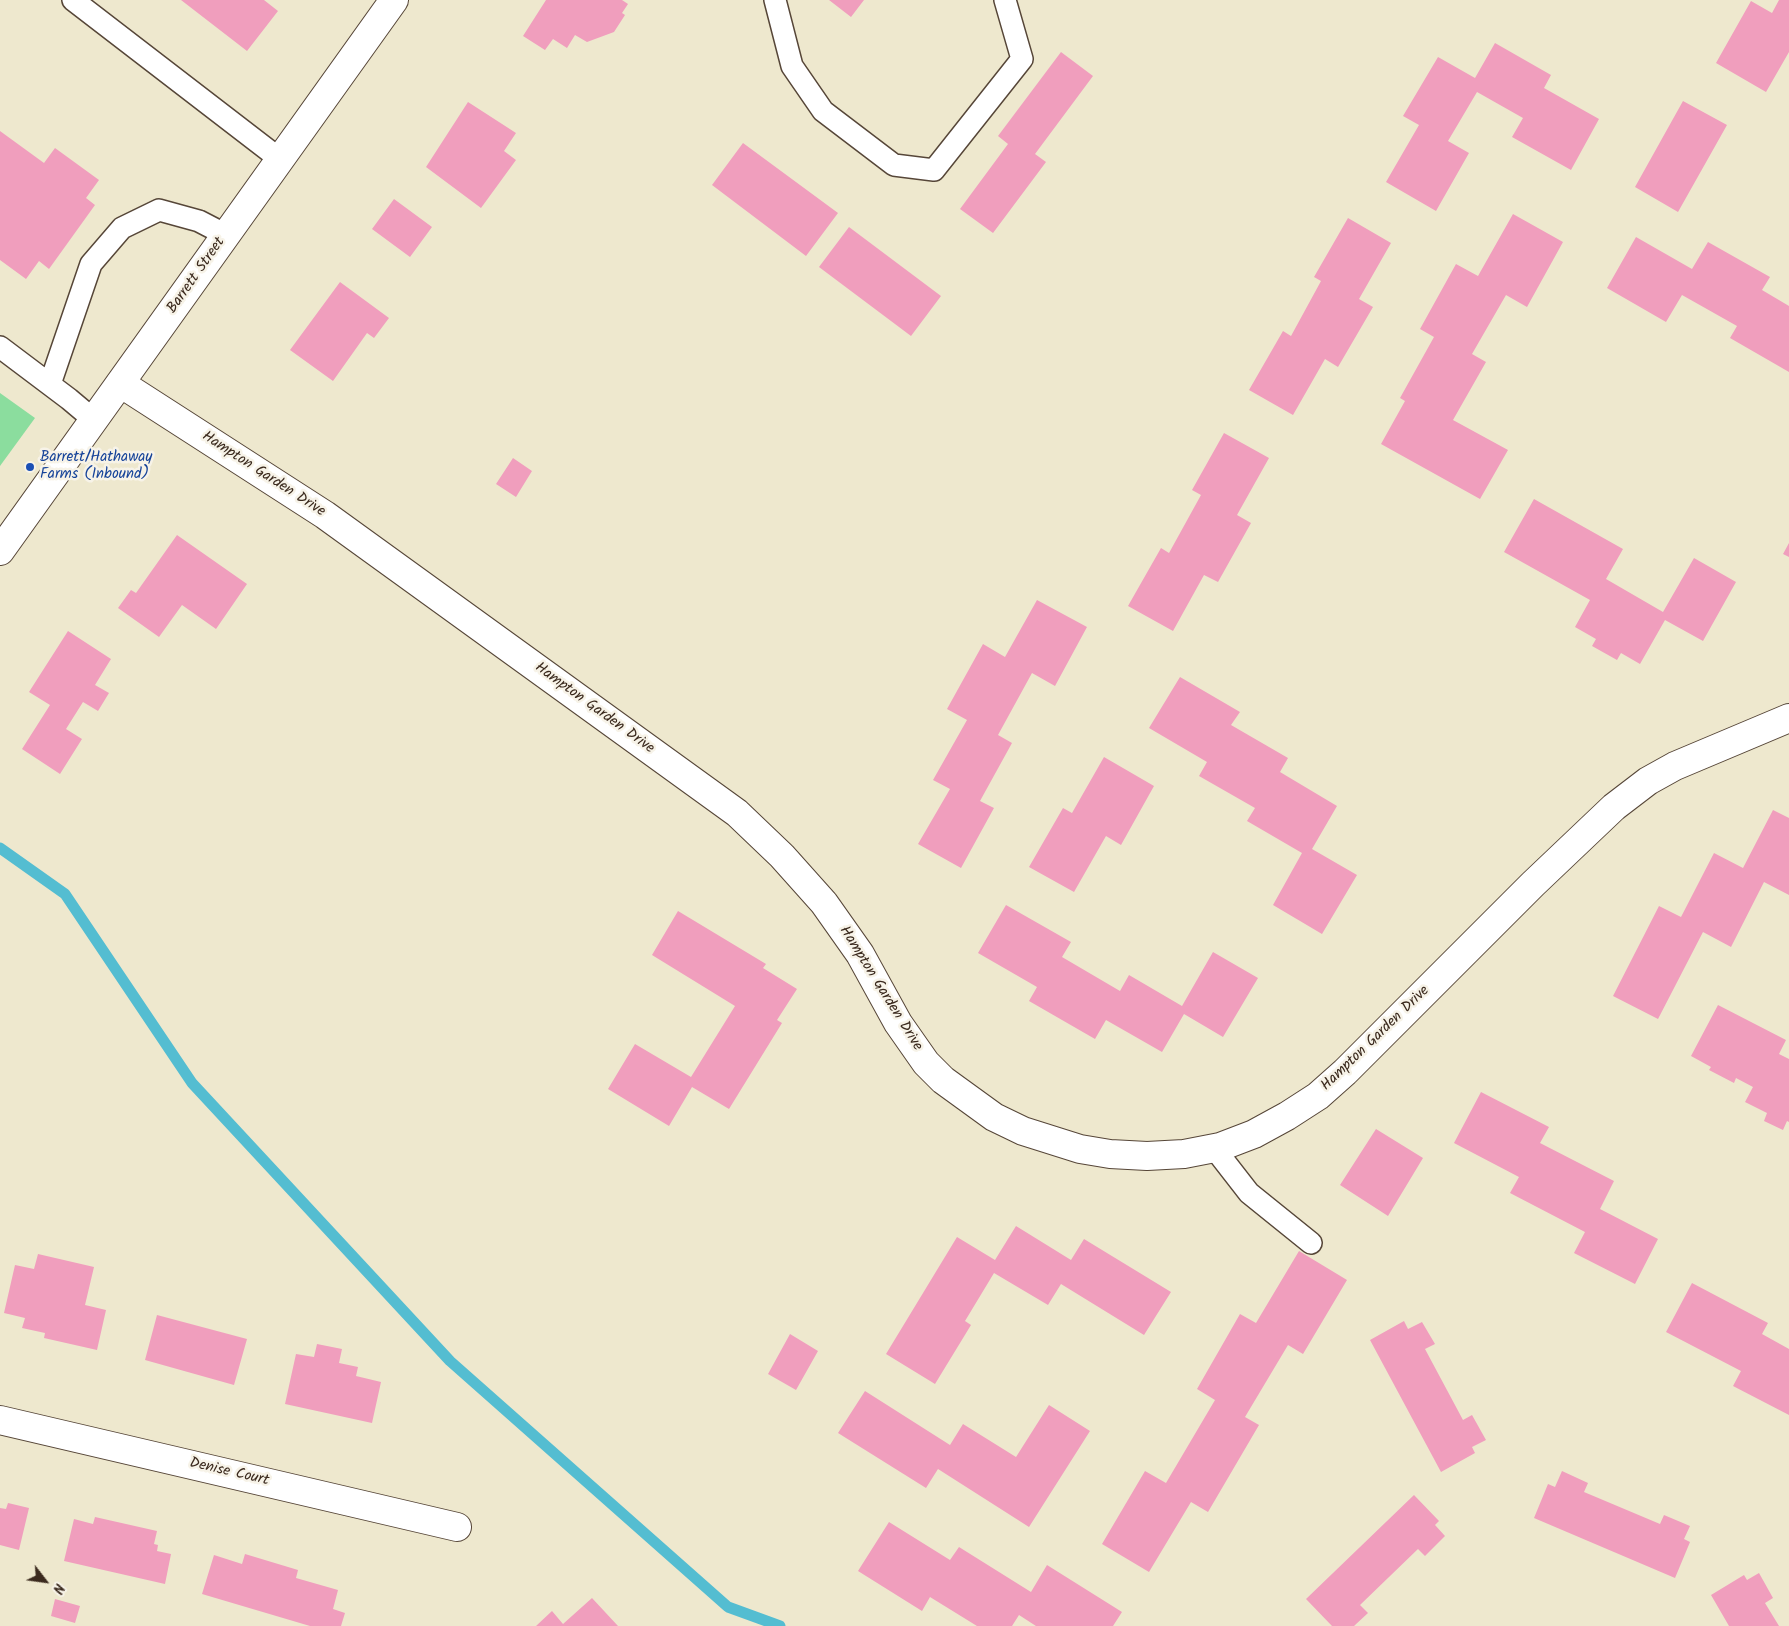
<!DOCTYPE html>
<html>
<head>
<meta charset="utf-8">
<style>
	body { margin:0 }
	#map { position:relative; width:1789px; height:1626px; overflow:hidden; background:#eee8ce; font-family:Kalam,sans-serif }
	canvas { display:block }
	.north { position:absolute; left:20px; top:1556px; width:50px; height:50px; -webkit-text-stroke:4px #f7f3e8; paint-order:stroke; rotate:120deg; font-size:14px; font-weight:700; line-height:20px; text-align:center; color:#3b2a1e }
	.north::after { content:''; display:block; margin:auto; width:18px; height:22px; background:#3b2a1e; clip-path:polygon(50% 0,100% 100%,50% 72%,0 100%) }
</style>
</head>
<body>
<div id="map">
<canvas width="1789" height="1626"></canvas>
<div class="north">N</div>
</div>
<script>
const ctx = document.querySelector('canvas').getContext('2d');
ctx.lineJoin = 'round';
function fill(path, color) {
  ctx.fillStyle = color;
  ctx.fill(path, 'evenodd');
}
function shape(rows) {
  const path = new Path2D();
  for (const r of rows) {
    path.moveTo(r[0], r[1]);
    for (let i = 2; i < r.length; i += 2) path.lineTo(r[i], r[i + 1]);
  }
  return path;
}
function trace(path, color, width, dash) {
  ctx.strokeStyle = color;
  ctx.lineWidth = width;
  ctx.lineCap = dash ? 'butt' : 'round';
  ctx.setLineDash(dash || []);
  ctx.stroke(path);
}
function drawText(font, color, halo, rows, align = 'center') {
  ctx.font = font + ' Kalam,sans-serif';
  ctx.lineWidth = 5;
  ctx.setLineDash([]);
  ctx.textBaseline = 'middle';
  ctx.strokeStyle = halo;
  ctx.fillStyle = color;
  for (const [text, x, y, turn = 0] of rows) {
    ctx.save();
    ctx.translate(x, y);
    ctx.rotate((+turn || 0) * Math.PI / 180);
    ctx.textAlign = isNaN(turn) ? turn : align;
    if (halo) ctx.strokeText(text, 0, 0);
    ctx.fillText(text, 0, 0);
    ctx.restore();
  }
}
fill(shape([
	[0,393,35,418,0,466]
]), '#8bdd9e');
trace(shape([
	[0,848,65,894,192,1083,450,1361,728,1607,780,1626]
]), '#54bdd1', 11);
fill(shape([
	[181,0,264,0,278,11,247,51],
	[546,0,622,0,628,4,622,13,625,15,614,32,587,42,575,35,567,48,553,39,545,50,523,36],
	[829,0,864,0,851,17],
	[1779,0,1789,0,1789,52,1766,92,1716,63,1751,1,1772,13],
	[1495,43,1551,75,1544,88,1599,119,1571,170,1512,137,1523,118,1477,92,1448,141,1469,153,1436,211,1386,182,1419,125,1403,116,1438,57,1475,78],
	[1061,52,1093,76,1035,154,1046,162,993,233,960,209,1008,144,998,136],
	[1683,101,1727,125,1678,212,1635,187],
	[468,102,516,133,504,151,516,160,481,208,426,167],
	[0,131,44,163,55,148,99,180,86,198,95,205,49,269,39,261,26,279,0,260],
	[743,143,838,213,806,256,712,185],
	[394,199,432,227,410,257,372,229],
	[1513,214,1563,242,1527,307,1506,295,1472,354,1486,362,1453,420,1508,450,1480,499,1381,444,1405,401,1400,398,1434,337,1420,329,1456,264,1478,276],
	[1348,218,1391,243,1359,299,1373,307,1338,367,1325,359,1293,415,1249,390,1283,331,1291,336,1321,281,1314,277],
	[849,227,941,296,911,336,819,267],
	[1636,237,1692,269,1708,242,1770,277,1762,290,1789,306,1789,372,1730,338,1737,326,1682,295,1666,322,1607,288],
	[340,282,389,318,374,338,367,333,333,381,290,350],
	[1224,433,1269,458,1237,515,1251,523,1218,582,1204,575,1173,631,1128,606,1161,548,1169,553,1201,495,1192,490],
	[513,458,532,471,516,497,496,484],
	[1534,499,1623,549,1606,579,1663,612,1694,558,1736,582,1703,641,1665,620,1640,664,1621,653,1617,660,1592,646,1596,639,1575,627,1590,600,1504,552],
	[177,535,247,584,216,629,182,605,159,637,118,608,131,590,136,593],
	[1789,543,1789,557,1783,554],
	[1037,600,1087,627,1055,686,1032,673,998,735,1012,743,980,801,994,808,961,868,918,844,950,789,933,780,967,720,947,709,983,644,1005,657],
	[68,631,111,659,95,685,109,693,98,711,83,702,66,729,82,739,60,774,22,749,50,705,29,692],
	[1180,677,1240,712,1231,725,1288,758,1280,772,1337,806,1312,849,1357,875,1322,934,1273,905,1302,853,1247,821,1255,808,1199,776,1207,762,1149,728],
	[1104,757,1154,786,1121,845,1106,836,1074,892,1029,867,1063,808,1072,813],
	[1773,810,1789,818,1789,895,1764,882,1731,947,1703,932,1658,1019,1613,996,1659,906,1681,917,1714,853,1743,868],
	[1006,905,1071,942,1062,957,1120,991,1129,975,1182,1006,1213,952,1258,978,1223,1037,1184,1014,1162,1052,1106,1020,1095,1039,1029,1001,1037,987,978,953],
	[678,911,766,964,763,968,797,989,777,1020,782,1023,729,1109,692,1087,669,1126,608,1089,635,1044,691,1077,735,1006,652,955],
	[1718,1005,1786,1040,1779,1054,1789,1059,1789,1122,1787,1121,1783,1130,1764,1121,1767,1113,1745,1102,1753,1087,1736,1078,1734,1083,1709,1070,1711,1067,1691,1056],
	[1481,1092,1549,1127,1540,1143,1614,1181,1600,1209,1658,1239,1635,1284,1574,1253,1585,1232,1510,1193,1519,1177,1454,1143],
	[1376,1129,1423,1158,1388,1216,1340,1185],
	[1016,1226,1071,1260,1084,1239,1171,1292,1144,1335,1061,1284,1048,1305,994,1273,965,1321,971,1325,935,1384,886,1354,957,1237,995,1260],
	[1299,1251,1347,1280,1303,1354,1288,1345,1245,1417,1259,1425,1208,1512,1191,1502,1149,1572,1102,1544,1145,1471,1166,1483,1215,1400,1197,1389,1240,1314,1256,1323],
	[38,1254,94,1267,85,1305,106,1310,97,1350,44,1338,45,1333,22,1328,25,1318,4,1313,15,1265,34,1269],
	[1692,1283,1768,1323,1762,1334,1789,1349,1789,1415,1733,1386,1741,1371,1666,1332],
	[157,1315,247,1339,234,1385,145,1360],
	[1404,1321,1408,1329,1422,1322,1435,1344,1425,1349,1463,1420,1472,1415,1486,1440,1472,1447,1475,1453,1441,1472,1370,1340],
	[790,1334,818,1351,796,1390,768,1374],
	[317,1344,342,1349,339,1363,358,1367,356,1376,381,1382,372,1423,285,1404,296,1354,314,1357],
	[865,1391,950,1445,963,1424,1016,1457,1049,1405,1090,1431,1029,1527,938,1469,926,1488,838,1433],
	[1562,1471,1588,1483,1584,1492,1660,1524,1664,1515,1690,1526,1684,1539,1690,1542,1675,1578,1534,1518,1548,1484,1555,1487],
	[1414,1495,1439,1521,1435,1525,1445,1536,1425,1556,1418,1549,1360,1605,1368,1613,1354,1626,1332,1626,1306,1599],
	[8,1503,29,1508,19,1550,0,1545,0,1508,6,1509],
	[95,1517,157,1531,154,1544,158,1545,157,1551,171,1554,165,1584,64,1561,74,1519,93,1524],
	[889,1522,950,1560,959,1547,1031,1592,1047,1565,1122,1612,1113,1626,1036,1626,1019,1615,1012,1626,977,1626,930,1597,922,1611,858,1571],
	[245,1554,298,1570,296,1578,338,1590,333,1609,345,1613,341,1626,310,1626,202,1594,214,1555,242,1564],
	[1759,1573,1773,1598,1765,1603,1779,1626,1729,1626,1711,1595,1744,1575,1747,1580],
	[592,1598,618,1626,536,1626,552,1611,563,1624],
	[55,1599,80,1606,75,1623,51,1616]
]), '#f09ebd');
const service = shape([
	[73,0,281,160],
	[775,0,792,66,823,111,894,165,934,170,1022,59,1005,0],
	[0,347,69,399,94,420],
	[50,384,91,264,122,228,159,210,199,221,226,235],
	[1214,1148,1249,1193,1311,1243]
]);
const minor = shape([
	[120,383,325,515,737,813,782,856,824,903,860,954,898,1023,926,1063,943,1080,994,1117,1023,1131,1080,1149,1110,1154,1147,1156,1184,1154,1220,1147,1254,1134,1287,1116,1318,1096,1345,1072,1533,884,1614,807,1648,781,1675,766,1789,718],
	[0,551,394,0],
	[0,1420,457,1527]
]);
trace(service, '#564638', 24);
trace(minor, '#564638', 30);
trace(service, '#fff', 21);
trace(minor, '#fff', 28);
for (const [x, y, r, color] of [
	[30,467,5,"#1a4fb4"]
]) {
  const dot = new Path2D();
  dot.arc(x, y, r, 0, 2 * Math.PI);
  ctx.fillStyle = color;
  ctx.fill(dot);
  trace(dot, '#f7f3e8', 2);
}
drawText('15px', '#3b2a1e', '#f7f3e8', [
	["Barrett Street",197,276,-55],
	["Hampton Garden Drive",263,475,33],
	["Hampton Garden Drive",594,709,36],
	["Hampton Garden Drive",880,989,58],
	["Hampton Garden Drive",1376,1039,-44],
	["Denise Court",229,1473,13]
]);
drawText('15px', '#164399', '#f7f3e8', [
	["Barrett/Hathaway",40,458],
	["Farms (Inbound)",40,475]
], 'left');
</script>
</body>
</html>
